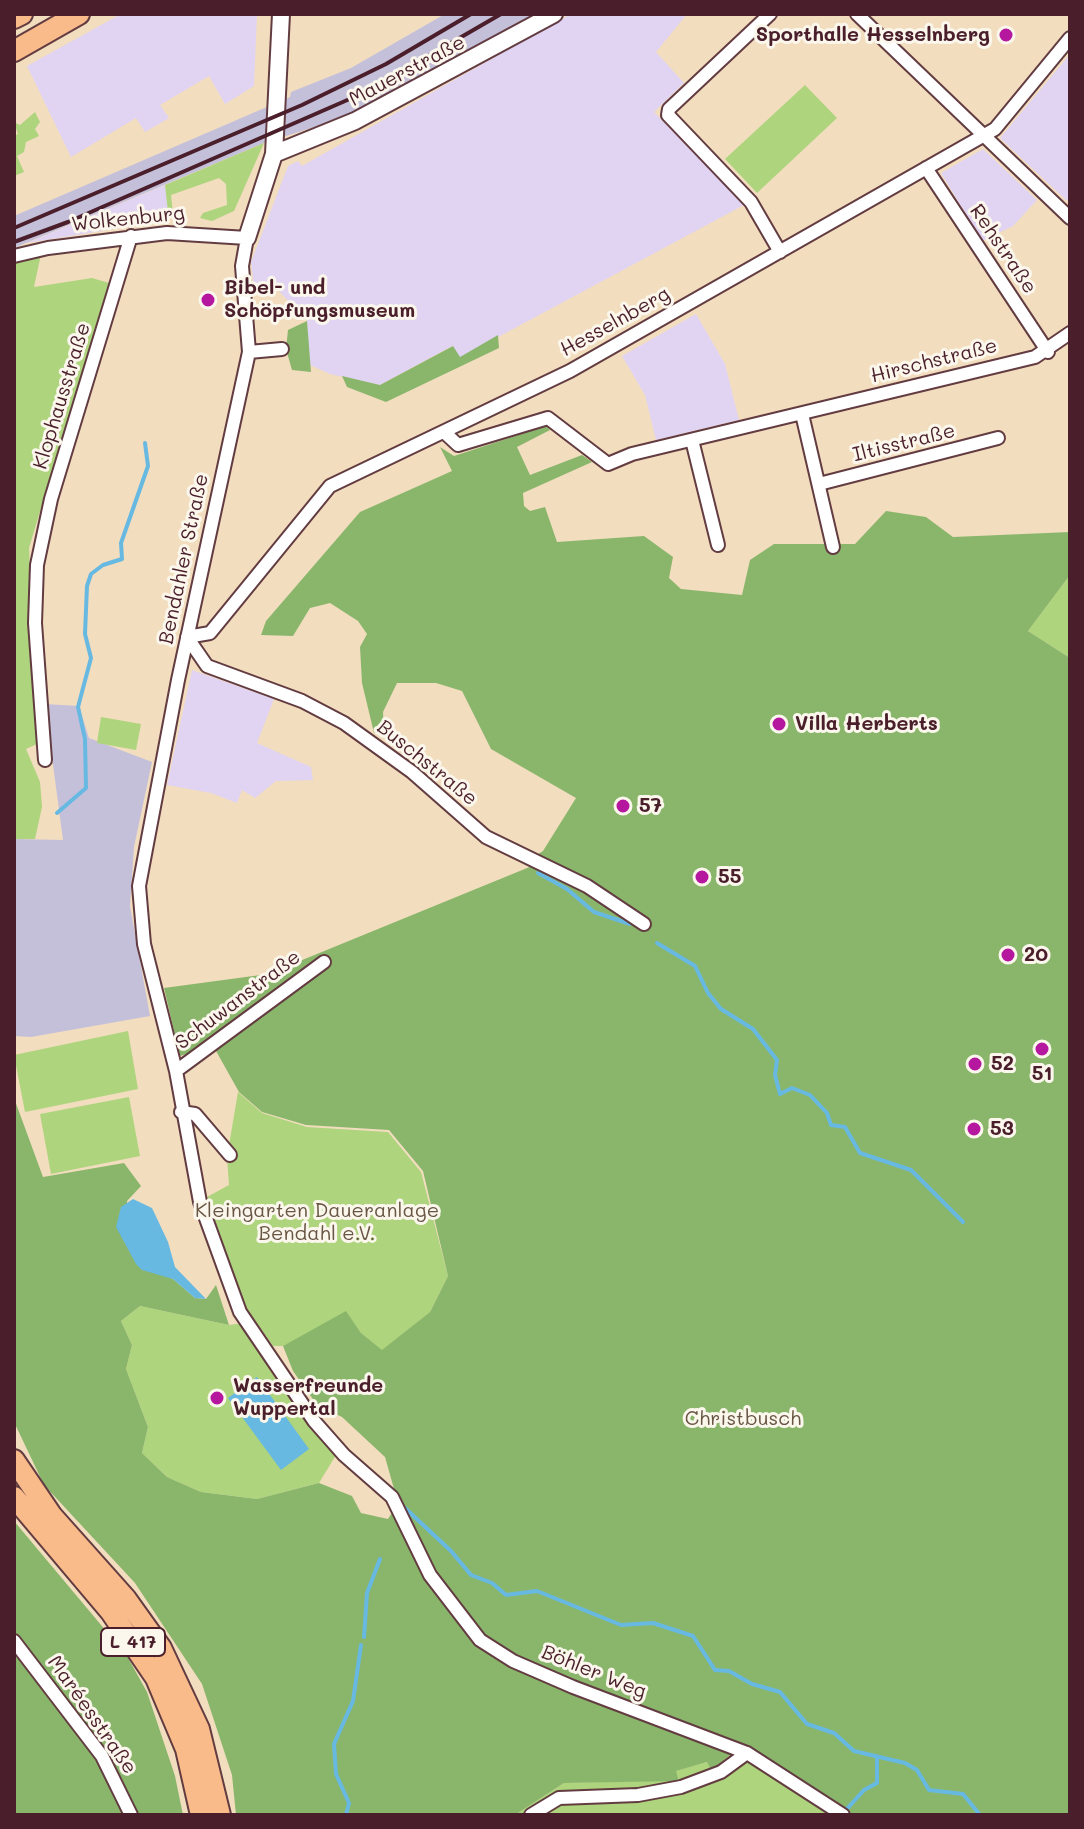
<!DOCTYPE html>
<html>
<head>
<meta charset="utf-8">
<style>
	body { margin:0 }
	#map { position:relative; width:1084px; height:1829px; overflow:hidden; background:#f2ddbf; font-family:Mali,sans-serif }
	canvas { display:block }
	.frame { position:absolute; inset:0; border:16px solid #4a1f2b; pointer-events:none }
</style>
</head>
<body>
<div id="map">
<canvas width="1084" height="1829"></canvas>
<div class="frame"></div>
</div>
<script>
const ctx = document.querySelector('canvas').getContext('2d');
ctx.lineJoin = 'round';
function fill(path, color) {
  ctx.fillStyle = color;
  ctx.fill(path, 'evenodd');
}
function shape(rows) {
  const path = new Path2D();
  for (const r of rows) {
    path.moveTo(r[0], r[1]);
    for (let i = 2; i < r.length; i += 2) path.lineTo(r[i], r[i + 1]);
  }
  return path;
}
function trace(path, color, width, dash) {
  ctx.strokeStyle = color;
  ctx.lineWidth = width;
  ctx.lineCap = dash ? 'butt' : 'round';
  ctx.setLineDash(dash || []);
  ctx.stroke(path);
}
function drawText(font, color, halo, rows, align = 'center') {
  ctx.font = font + ' Mali,sans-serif';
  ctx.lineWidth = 6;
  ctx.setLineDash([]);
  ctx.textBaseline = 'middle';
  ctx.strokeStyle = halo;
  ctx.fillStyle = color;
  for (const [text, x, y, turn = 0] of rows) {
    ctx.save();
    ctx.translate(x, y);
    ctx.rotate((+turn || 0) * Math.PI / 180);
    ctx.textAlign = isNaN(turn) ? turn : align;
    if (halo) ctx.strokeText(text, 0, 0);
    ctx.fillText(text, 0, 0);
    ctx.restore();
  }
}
fill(shape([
	[121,14,257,14,254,86,225,104,209,76,160,105,169,118,145,132,136,118,71,157,27,66],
	[571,14,687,14,656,52,684,83,654,112,744,205,459,358,452,346,380,385,330,374,308,364,307,321,277,289,254,290,251,262,288,166,298,161,302,166],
	[1070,54,1070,198,1067,201,1000,138],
	[983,149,1037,200,1013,226,982,241,941,173],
	[165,185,169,220,27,243],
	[696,314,725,364,739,420,656,440,645,395,622,356],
	[192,670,274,699,257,743,311,767,313,780,276,781,255,798,242,790,237,803,211,793,167,785]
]), '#e1d4f3');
fill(shape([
	[445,14,534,14,346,117,264,143,14,248,14,216,290,97,291,92,351,68],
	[45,704,79,706,89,738,152,762,134,847,130,906,150,1016,31,1037,14,1036,14,839,63,840]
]), '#c5c0da');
fill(shape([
	[805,85,837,118,757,193,725,159],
	[35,112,40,122,35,129,39,136,26,142,24,152,17,156,24,172,14,176,14,136,18,134,14,122,20,125],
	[264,143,234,211,212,221,200,218,203,213,227,205,226,184,219,178,171,195,173,215,169,220,165,185],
	[41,254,34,287,92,278,109,283,29,548,39,743,26,749,40,782,42,807,35,839,14,839,14,264],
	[1070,575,1070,658,1028,631],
	[101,717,141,724,136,750,97,743],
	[128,1031,138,1089,25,1112,14,1055],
	[238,1092,262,1113,307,1127,388,1132,421,1172,448,1276,430,1312,382,1351,361,1333,346,1312,314,1332,283,1346,273,1346,240,1300,207,1197,229,1185,227,1157],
	[129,1097,140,1156,51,1174,40,1114],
	[140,1306,229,1325,244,1323,336,1455,319,1483,257,1499,201,1492,167,1477,142,1453,148,1427,126,1369,132,1345,121,1321],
	[736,1749,833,1815,515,1815,564,1783,679,1780,675,1771,707,1762,711,1769]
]), '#aed47d');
fill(shape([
	[307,321,311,372,292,370,286,349,288,330],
	[498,335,499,348,386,402,347,387,342,376,380,385,453,346,460,357],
	[546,426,550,430,517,447,530,475,582,455,592,462,523,493,524,506,530,511,545,507,557,542,644,536,673,557,669,578,681,589,742,595,750,560,774,544,855,544,886,511,926,517,953,537,1070,532,1070,575,1028,631,1070,658,1070,1815,833,1815,736,1750,711,1770,707,1762,676,1771,679,1781,564,1783,515,1815,236,1815,232,1775,202,1684,135,1583,44,1485,14,1422,14,1098,43,1177,124,1163,141,1186,127,1201,130,1251,137,1264,173,1279,195,1298,206,1299,216,1285,229,1325,140,1306,121,1321,132,1345,126,1369,148,1427,142,1453,167,1477,201,1492,257,1499,319,1483,352,1496,361,1513,388,1519,398,1503,385,1457,342,1417,317,1405,293,1371,283,1346,346,1311,361,1333,382,1350,430,1312,448,1276,423,1171,389,1130,306,1125,262,1112,239,1092,211,1042,199,1050,180,1056,164,988,268,974,532,866,530,859,543,851,576,798,491,749,462,691,436,683,397,683,383,712,384,731,374,733,362,683,360,647,367,634,358,621,330,603,310,608,293,636,261,635,266,621,360,512,452,471,440,447,454,456],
	[14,1521,127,1656,147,1692,175,1776,183,1815,14,1815,14,1655,25,1648,14,1632]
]), '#8ab66c');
fill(shape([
	[133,1199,152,1208,168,1242,175,1267,206,1299,195,1298,173,1279,142,1270,136,1264,116,1227,121,1207],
	[257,1377,309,1449,281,1470,228,1398]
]), '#67b9e2');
trace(shape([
	[57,813,86,788,85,739,78,707,91,658,85,634,87,586,91,574,103,565,122,559,121,543,148,466,145,443],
	[538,873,567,889,594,912,630,924],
	[657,943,695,966,708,993,721,1009,753,1029,777,1060,775,1075,780,1094,792,1088,810,1095,827,1113,831,1125,845,1127,860,1153,911,1170,963,1222],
	[405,1508,451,1551,471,1575,492,1583,506,1595,537,1591,621,1625,653,1623,693,1636,715,1670,729,1671,752,1684,780,1692,807,1724,834,1733,854,1751,905,1763,917,1770,929,1790,963,1794,980,1815],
	[364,1637,367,1593,380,1559],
	[845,1811,864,1790,877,1783,877,1758],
	[346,1815,349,1803,336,1774,334,1744,353,1701,361,1645]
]), '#67b9e2', 4);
const minor = shape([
	[770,14,669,109,668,115,751,202,780,252],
	[857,14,1070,218],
	[926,168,1048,352],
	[14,256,48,248,167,233,247,238,242,266,249,352,178,680,139,886,144,944,176,1071,200,1202,240,1312,314,1421,344,1455,392,1497,430,1575,480,1640,513,1661,573,1687,747,1753,843,1815],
	[249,352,282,349],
	[802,414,833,547],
	[444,432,458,445,548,418,608,464,632,454,1035,357,1070,333],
	[692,440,718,545],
	[819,484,998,438],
	[187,637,210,633,330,486,570,371,995,129,1070,38],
	[187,637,207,666,302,701,344,723,412,772,486,837,587,886,644,924],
	[45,760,35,623,37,565,51,499,131,236],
	[176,1071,324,962],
	[181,1112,195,1114,230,1155],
	[14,1641,102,1756,131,1815],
	[531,1815,559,1798,638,1795,681,1787,721,1772,747,1753]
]);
const tertiary = shape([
	[274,154,355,121,554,14],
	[247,238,274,154,281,14]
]);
const primary = shape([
	[14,18,22,14],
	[14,51,79,14],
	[14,1460,52,1516,126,1599,161,1648,199,1729,220,1815],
	[14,1497,111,1612,156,1678,186,1749,201,1815]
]);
trace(minor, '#633c41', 16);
trace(tertiary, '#633c41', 20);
trace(primary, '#633c41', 24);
trace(minor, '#fff', 12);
trace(tertiary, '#fff', 16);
trace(primary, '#fabb8b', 20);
trace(shape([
	[14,228,302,105,386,64,471,14],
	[14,242,68,222,368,91,501,14]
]), '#4a1f2b', 4);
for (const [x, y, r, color] of [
	[1006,35,8,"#b5179e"],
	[208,300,8,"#b5179e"],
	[779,724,8,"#b5179e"],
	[623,806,8,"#b5179e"],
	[702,877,8,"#b5179e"],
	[1008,955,8,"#b5179e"],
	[1042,1049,8,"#b5179e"],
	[975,1064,8,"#b5179e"],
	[974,1129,8,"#b5179e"],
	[217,1398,8,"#b5179e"]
]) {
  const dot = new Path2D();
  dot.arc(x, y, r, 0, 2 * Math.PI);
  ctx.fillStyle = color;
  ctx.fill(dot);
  trace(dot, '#fbf7ec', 3);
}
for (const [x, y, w] of [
	[133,1642,64]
]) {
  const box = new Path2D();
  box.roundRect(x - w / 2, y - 14, w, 28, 6);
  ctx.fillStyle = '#fbf7ec';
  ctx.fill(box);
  trace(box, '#4a1f2b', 2);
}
drawText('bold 18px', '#4a1f2b', null, [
	["L 417",133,1642]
]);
drawText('bold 20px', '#4a1f2b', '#fbf7ec', [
	["Sporthalle Hesselnberg",990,35,"right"],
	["Bibel- und",224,288],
	["Schöpfungsmuseum",224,311],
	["Villa Herberts",795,724],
	["57",639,806],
	["55",718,877],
	["20",1024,955],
	["52",991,1064],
	["51",1042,1074,"center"],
	["53",990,1129],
	["Wasserfreunde",233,1386],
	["Wuppertal",233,1409]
], 'left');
drawText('20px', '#4a1f2b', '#fbf7ec', [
	["Mauerstraße",407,71,-28],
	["Wolkenburg",128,219,-6],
	["Rehstraße",1003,249,56],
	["Hesselnberg",615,322,-29],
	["Hirschstraße",934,361,-14],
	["Klophausstraße",62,396,-73],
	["Iltisstraße",904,443,-14],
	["Bendahler Straße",184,559,-78],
	["Buschstraße",427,763,39],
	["Schuwanstraße",238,1000,-37],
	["Böhler Weg",594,1672,22],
	["Maréesstraße",92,1715,55]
]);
drawText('20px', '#685544', '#fbf7ec', [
	["Kleingarten Daueranlage",317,1211],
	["Bendahl e.V.",317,1234],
	["Christbusch",743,1419]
]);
</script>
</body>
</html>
